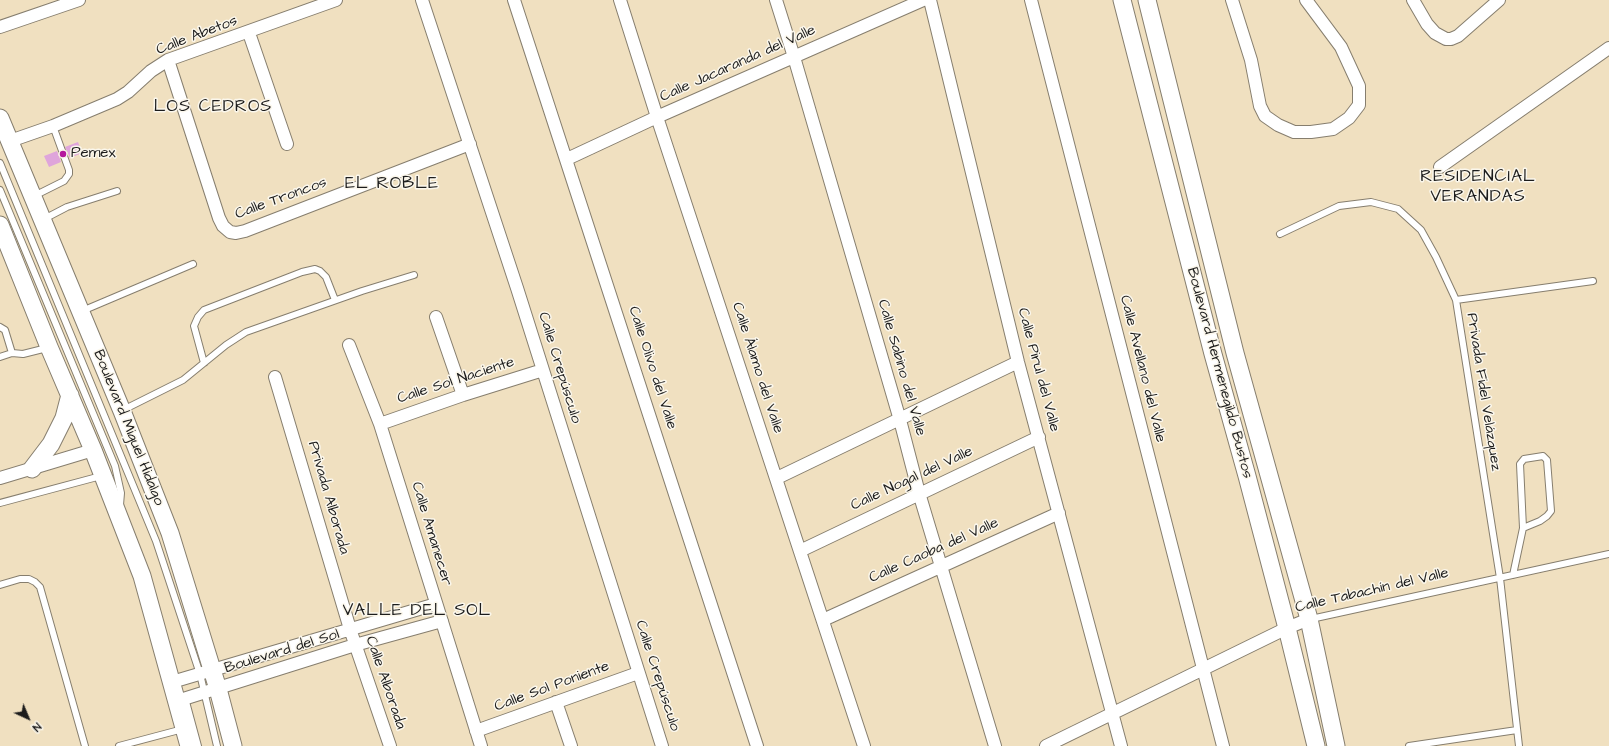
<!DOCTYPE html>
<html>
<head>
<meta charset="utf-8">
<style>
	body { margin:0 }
	#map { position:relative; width:1609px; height:746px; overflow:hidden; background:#f0e0c0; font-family:"Architects Daughter",sans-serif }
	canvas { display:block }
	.north { position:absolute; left:8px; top:698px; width:40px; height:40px; -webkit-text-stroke:3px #fbf7ec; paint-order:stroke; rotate:136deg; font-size:11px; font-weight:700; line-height:16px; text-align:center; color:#1c1c1c }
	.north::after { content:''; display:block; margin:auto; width:14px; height:18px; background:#1c1c1c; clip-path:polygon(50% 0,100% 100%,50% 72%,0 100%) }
</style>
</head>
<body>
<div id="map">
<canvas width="1609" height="746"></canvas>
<div class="north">N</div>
</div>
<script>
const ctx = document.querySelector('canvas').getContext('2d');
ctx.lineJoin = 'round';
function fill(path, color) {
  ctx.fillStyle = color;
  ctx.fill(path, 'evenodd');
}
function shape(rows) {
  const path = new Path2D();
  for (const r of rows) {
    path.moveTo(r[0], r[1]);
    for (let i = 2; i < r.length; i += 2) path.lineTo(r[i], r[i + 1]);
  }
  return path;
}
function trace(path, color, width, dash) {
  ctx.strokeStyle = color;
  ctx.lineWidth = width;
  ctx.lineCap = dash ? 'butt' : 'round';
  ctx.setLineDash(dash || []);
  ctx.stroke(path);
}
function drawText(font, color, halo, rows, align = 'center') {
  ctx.font = font + ' "Architects Daughter",sans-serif';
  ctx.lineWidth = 3;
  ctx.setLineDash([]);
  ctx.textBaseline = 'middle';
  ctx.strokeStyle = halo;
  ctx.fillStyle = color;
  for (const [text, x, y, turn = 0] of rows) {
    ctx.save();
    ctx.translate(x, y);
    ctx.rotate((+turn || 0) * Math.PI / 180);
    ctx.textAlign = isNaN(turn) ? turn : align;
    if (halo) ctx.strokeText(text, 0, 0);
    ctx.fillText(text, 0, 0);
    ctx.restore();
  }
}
fill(shape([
	[78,142,82,153,70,158,65,147],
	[57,151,61,162,49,167,44,156]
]), '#dfa5db');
const lane = shape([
	[0,163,156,541,200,674,217,746],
	[0,190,115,466,121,493,120,505],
	[34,196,64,181,69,174,69,170,53,126],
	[44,219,67,207,117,191],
	[1280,234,1339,206,1371,202,1398,209,1421,230,1436,257,1456,300,1500,578,1519,746],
	[1456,300,1593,281],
	[82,311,193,264],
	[0,327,5,330,12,353,23,354,47,348],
	[0,357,12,353],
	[204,363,194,326,198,317,204,310,302,272,315,269,320,271,326,277,335,300],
	[123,410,183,380,226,345,246,332,362,291,414,275],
	[0,503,101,476],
	[1513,575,1523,528,1540,521,1547,516,1551,511,1547,460,1543,456,1524,459,1520,464,1523,528],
	[0,585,20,579,29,579,35,582,40,587,85,746],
	[1311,619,1609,554],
	[185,698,198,746],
	[119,746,183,729],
	[1409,746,1517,730]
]);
const street = shape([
	[422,0,517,288,662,746],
	[514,0,757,746],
	[620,0,657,117,864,746],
	[776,0,794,57,900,420,919,493,995,746],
	[930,0,1018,362,1121,746],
	[1031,0,1223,746],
	[1232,0,1251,60,1260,106,1265,116,1278,125,1294,132,1311,132,1333,129,1349,118,1359,105,1359,86,1341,47,1306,0],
	[1413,0,1427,24,1435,33,1446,39,1451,39,1458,36,1499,0],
	[0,27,79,0],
	[249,33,287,144],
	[168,60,219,218,223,226,230,232,236,233,245,231,470,144],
	[10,141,53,126,117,99,128,92,151,71,168,60,336,0],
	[567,159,657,117,923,0],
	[1440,167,1609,48],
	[436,317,463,395],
	[349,345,380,424,481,746],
	[275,377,350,629,390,746],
	[380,424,463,395,543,370],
	[0,478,93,450],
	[777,478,1018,362],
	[800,551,1039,437],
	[823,620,1059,513],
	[172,682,436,604],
	[177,701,355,645,442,621],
	[556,702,571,746],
	[476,731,638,673],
	[1046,746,1287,628,1309,619]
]);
const secondary = shape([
	[1122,0,1213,354,1247,476,1287,628,1316,746],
	[1147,0,1235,353,1309,619,1336,746],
	[0,118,122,411,170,533,218,689,233,746],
	[0,225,49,347,93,450,142,576,189,746],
	[32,469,51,444,64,418,70,395]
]);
trace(lane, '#867e6e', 8);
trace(street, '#867e6e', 14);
trace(secondary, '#867e6e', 19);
trace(lane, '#fff', 6);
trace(street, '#fff', 12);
trace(secondary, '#fff', 17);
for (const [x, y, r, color] of [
	[63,154,4,"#b5179e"]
]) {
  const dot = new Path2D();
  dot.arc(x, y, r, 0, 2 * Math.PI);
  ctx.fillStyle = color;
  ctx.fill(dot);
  trace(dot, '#fbf7ec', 1.5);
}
drawText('15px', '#1c1c1c', '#fbf7ec', [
	["Calle Abetos",197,36,-21],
	["Calle Jacaranda del Valle",738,64,-24],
	["Calle Troncos",281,199,-20],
	["Calle Crepúsculo",559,368,73],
	["Calle Olivo del Valle",652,368,72],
	["Calle Álamo del Valle",757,368,72],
	["Calle Sabino del Valle",901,368,74],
	["Calle Avellano del Valle",1142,369,76],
	["Calle Pirul del Valle",1038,370,75],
	["Boulevard Hermenegildo Bustos",1219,373,75],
	["Calle Sol Naciente",456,381,-18],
	["Privada Fidel Velázquez",1483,392,81],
	["Boulevard Miguel Hidalgo",128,428,68],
	["Calle Nogal del Valle",912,479,-25],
	["Privada Alborada",328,498,74],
	["Calle Amanecer",431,534,73],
	["Calle Caoba del Valle",934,551,-24],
	["Calle Tabachín del Valle",1372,591,-13],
	["Boulevard del Sol",282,652,-17],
	["Calle Crepúsculo",657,676,72],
	["Calle Alborada",385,683,71],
	["Calle Sol Poniente",552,687,-20]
]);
drawText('15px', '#1c1c1c', '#fbf7ec', [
	["Pemex",71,154]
], 'left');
ctx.letterSpacing = '1px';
drawText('17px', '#1c1c1c', '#fbf7ec', [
	["LOS CEDROS",213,107],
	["RESIDENCIAL",1478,177],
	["VERANDAS",1478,197],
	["EL ROBLE",392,184],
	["VALLE DEL SOL",417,611]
]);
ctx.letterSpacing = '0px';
</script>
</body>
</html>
